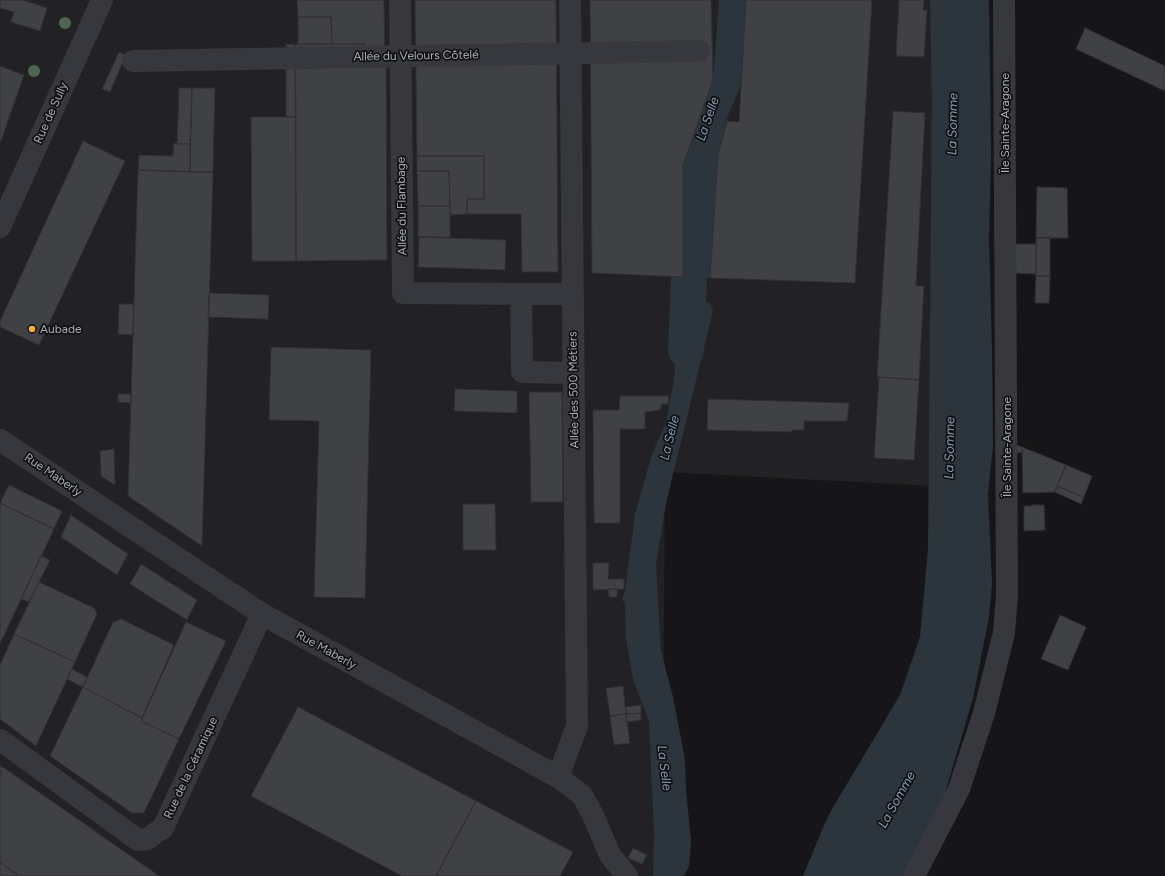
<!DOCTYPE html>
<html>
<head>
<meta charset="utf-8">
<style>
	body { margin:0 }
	canvas { display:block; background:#161618 }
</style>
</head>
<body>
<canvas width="1165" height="876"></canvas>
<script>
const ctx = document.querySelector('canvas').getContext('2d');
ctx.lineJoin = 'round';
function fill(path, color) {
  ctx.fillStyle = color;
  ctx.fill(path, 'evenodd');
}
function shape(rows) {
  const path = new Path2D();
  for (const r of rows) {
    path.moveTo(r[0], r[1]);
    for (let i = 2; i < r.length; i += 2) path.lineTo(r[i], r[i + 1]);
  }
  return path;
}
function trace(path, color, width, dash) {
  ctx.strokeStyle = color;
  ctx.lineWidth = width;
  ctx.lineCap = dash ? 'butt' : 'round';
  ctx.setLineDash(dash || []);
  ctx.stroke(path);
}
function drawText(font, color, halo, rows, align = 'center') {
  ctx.font = font + ' Figtree,sans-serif';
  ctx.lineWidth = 3.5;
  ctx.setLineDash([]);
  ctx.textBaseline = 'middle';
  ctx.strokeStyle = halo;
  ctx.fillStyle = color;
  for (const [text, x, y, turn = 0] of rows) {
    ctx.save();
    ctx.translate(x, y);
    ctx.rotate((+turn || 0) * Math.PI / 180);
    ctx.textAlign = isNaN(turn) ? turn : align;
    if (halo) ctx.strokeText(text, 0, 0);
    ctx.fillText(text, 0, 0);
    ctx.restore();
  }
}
fill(shape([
	[0,0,932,0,934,486,665,472,662,876,0,876]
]), '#222225');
fill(shape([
	[719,0,746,0,741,84,726,121,718,156,710,278,683,277,683,165,713,80],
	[930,0,989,0,991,154,989,239,992,351,993,445,988,495,992,584,989,617,973,698,945,793,903,876,803,876,825,823,832,809,900,695,920,637,928,549,932,98],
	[685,301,709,302,713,311,666,503,656,565,661,651,673,697,685,760,686,790,691,841,689,866,684,876,653,876,654,833,649,721,633,680,626,638,625,604,622,599,625,591,635,514,652,454,666,423,674,380,677,349,678,331]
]), '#2c353c');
trace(shape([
	[686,350,691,227]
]), '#2c353c', 36);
const building = shape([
	[0,0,23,0,47,8,40,31,11,22,14,12,0,8,0,0],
	[297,0,384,0,385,66,365,66,365,44,332,44,331,17,298,17,297,0],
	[415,0,556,0,558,272,522,272,521,214,467,214,467,199,484,199,484,156,417,156,415,0],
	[590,0,711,0,713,80,683,165,683,277,592,273,590,0],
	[746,0,872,0,855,283,710,278,718,155,727,121,739,122,746,0],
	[899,0,924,0,923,10,927,10,924,57,896,56,899,0],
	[298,17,331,17,332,44,298,44,298,17],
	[1085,28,1165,66,1165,91,1076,49,1085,28],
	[286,44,295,45,296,117,286,117,286,44],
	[298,44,365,44,365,66,385,66,386,45,387,260,296,261,295,45,298,44],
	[119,52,126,55,110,92,102,89,119,52],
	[0,66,24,75,1,141,0,141,0,66],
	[179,88,192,88,190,144,177,144,179,88],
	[192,88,215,88,213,172,190,172,192,88],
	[893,111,925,113,916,286,924,286,919,380,877,377,893,111],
	[251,117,296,117,296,261,252,261,251,117],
	[83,141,125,161,39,345,0,327,0,321,83,141],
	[174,143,190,144,190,172,138,170,139,155,173,156,174,143],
	[417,156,484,156,484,199,467,199,467,214,450,215,449,171,417,171,417,156],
	[138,170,213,172,202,546,128,496,138,170],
	[417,171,449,171,450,206,418,206,417,171],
	[1037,187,1067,188,1068,238,1036,238,1037,187],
	[418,206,450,206,450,237,418,237,418,206],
	[419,237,506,240,505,270,418,267,419,237],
	[1050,237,1050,276,1036,276,1036,238,1050,237],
	[1011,244,1036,244,1036,274,1010,273,1011,244],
	[1036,276,1050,276,1049,303,1035,303,1036,276],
	[209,293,269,295,268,319,208,317,209,293],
	[119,304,134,304,133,335,118,334,119,304],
	[271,347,371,350,365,598,314,597,319,421,269,420,271,347],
	[879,377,919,380,914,460,874,458,879,377],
	[455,389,517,391,517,413,454,411,455,389],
	[529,392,562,392,563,502,531,502,529,392],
	[118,394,132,394,131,403,118,402,118,394],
	[620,396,669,396,668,404,661,404,661,408,659,410,645,412,645,429,620,429,620,523,594,523,593,410,619,410,620,396],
	[708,399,849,403,847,421,804,421,804,430,792,430,791,432,707,430,708,399],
	[1014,444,1022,447,1023,453,1014,452,1014,444],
	[1022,447,1066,465,1055,492,1023,493,1022,447],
	[114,449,115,485,101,476,100,451,114,449],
	[1066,465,1092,476,1084,497,1057,486,1066,465],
	[9,485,62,511,54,529,0,503,9,485],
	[1057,486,1084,497,1081,504,1055,492,1057,486],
	[0,503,54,529,0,644,0,503],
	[463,504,495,504,496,550,463,550,463,504],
	[1032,505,1044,505,1045,530,1024,531,1024,506,1032,506,1032,505],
	[71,515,128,554,117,575,61,537,71,515],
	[41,556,50,560,29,602,21,599,41,556],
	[593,563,609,563,608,579,624,579,624,589,593,590,593,563],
	[141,564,197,600,187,620,130,584,141,564],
	[39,582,94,608,97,614,75,662,14,634,39,582],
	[608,589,617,589,617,597,609,597,608,589],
	[1060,615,1086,627,1068,670,1041,659,1060,615],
	[121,619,174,645,142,718,83,687,113,622,121,619],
	[186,622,226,641,179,739,141,721,186,622],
	[14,634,75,662,36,746,0,719,0,665,14,634],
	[72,669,87,677,83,687,67,679,72,669],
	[623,686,626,714,610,716,606,688,623,686],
	[83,687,142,718,141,721,179,739,144,813,132,813,50,756,83,687],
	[641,705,641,713,626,714,625,707,641,705],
	[298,707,476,801,436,876,402,876,251,796,298,707],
	[641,713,641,720,627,722,626,714,641,713],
	[626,714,630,743,614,745,610,716,626,714],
	[0,765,155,873,159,876,19,876,0,862,0,765],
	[476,801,573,852,560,876,436,876,476,801],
	[633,848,647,855,642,864,628,858,633,848],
	[0,862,19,876,0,876,0,862]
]);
fill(building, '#404145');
trace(building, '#303034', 1);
trace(shape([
	[400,0,403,293,521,294],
	[133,61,699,51],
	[0,227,102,0],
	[573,294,521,294,522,372,574,373],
	[0,440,262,614,558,777,582,795,593,815,610,855,627,876],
	[0,740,138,840,147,839,163,828,262,614],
	[558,777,577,726,570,0],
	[914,876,959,789,984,713,1004,633,1007,595,1004,0]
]), '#37383d', 22);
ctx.fillStyle = '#506452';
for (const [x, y] of [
	[65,23],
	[34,71]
]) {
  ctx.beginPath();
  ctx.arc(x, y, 6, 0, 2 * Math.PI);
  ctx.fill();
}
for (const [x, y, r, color] of [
	[32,329,4,"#f2b134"]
]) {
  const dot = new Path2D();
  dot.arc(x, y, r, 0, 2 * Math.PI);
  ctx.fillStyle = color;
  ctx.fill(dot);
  trace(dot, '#111113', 1.5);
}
drawText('12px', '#a8adb8', '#111113', [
	["Allée du Velours Côtelé",416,56,-1],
	["Rue de Sully",51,113,-66],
	["Île Sainte-Aragone",1005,123,-90],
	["Allée du Flambage",402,206,-91],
	["Allée des 500 Métiers",574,390,-91],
	["Île Sainte-Aragone",1007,447,-90],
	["Rue Maberly",53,475,34],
	["Rue Maberly",326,650,29],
	["Rue de la Céramique",191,768,-65]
]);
drawText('12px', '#a8adb8', '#111113', [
	["Aubade",40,329]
], 'left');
drawText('italic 13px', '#7f9bb3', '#111113', [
	["La Selle",708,119,-71],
	["La Somme",953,124,-89],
	["La Selle",670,438,-76],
	["La Somme",950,448,-89],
	["La Selle",664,768,83],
	["La Somme",897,800,-61]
]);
</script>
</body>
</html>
